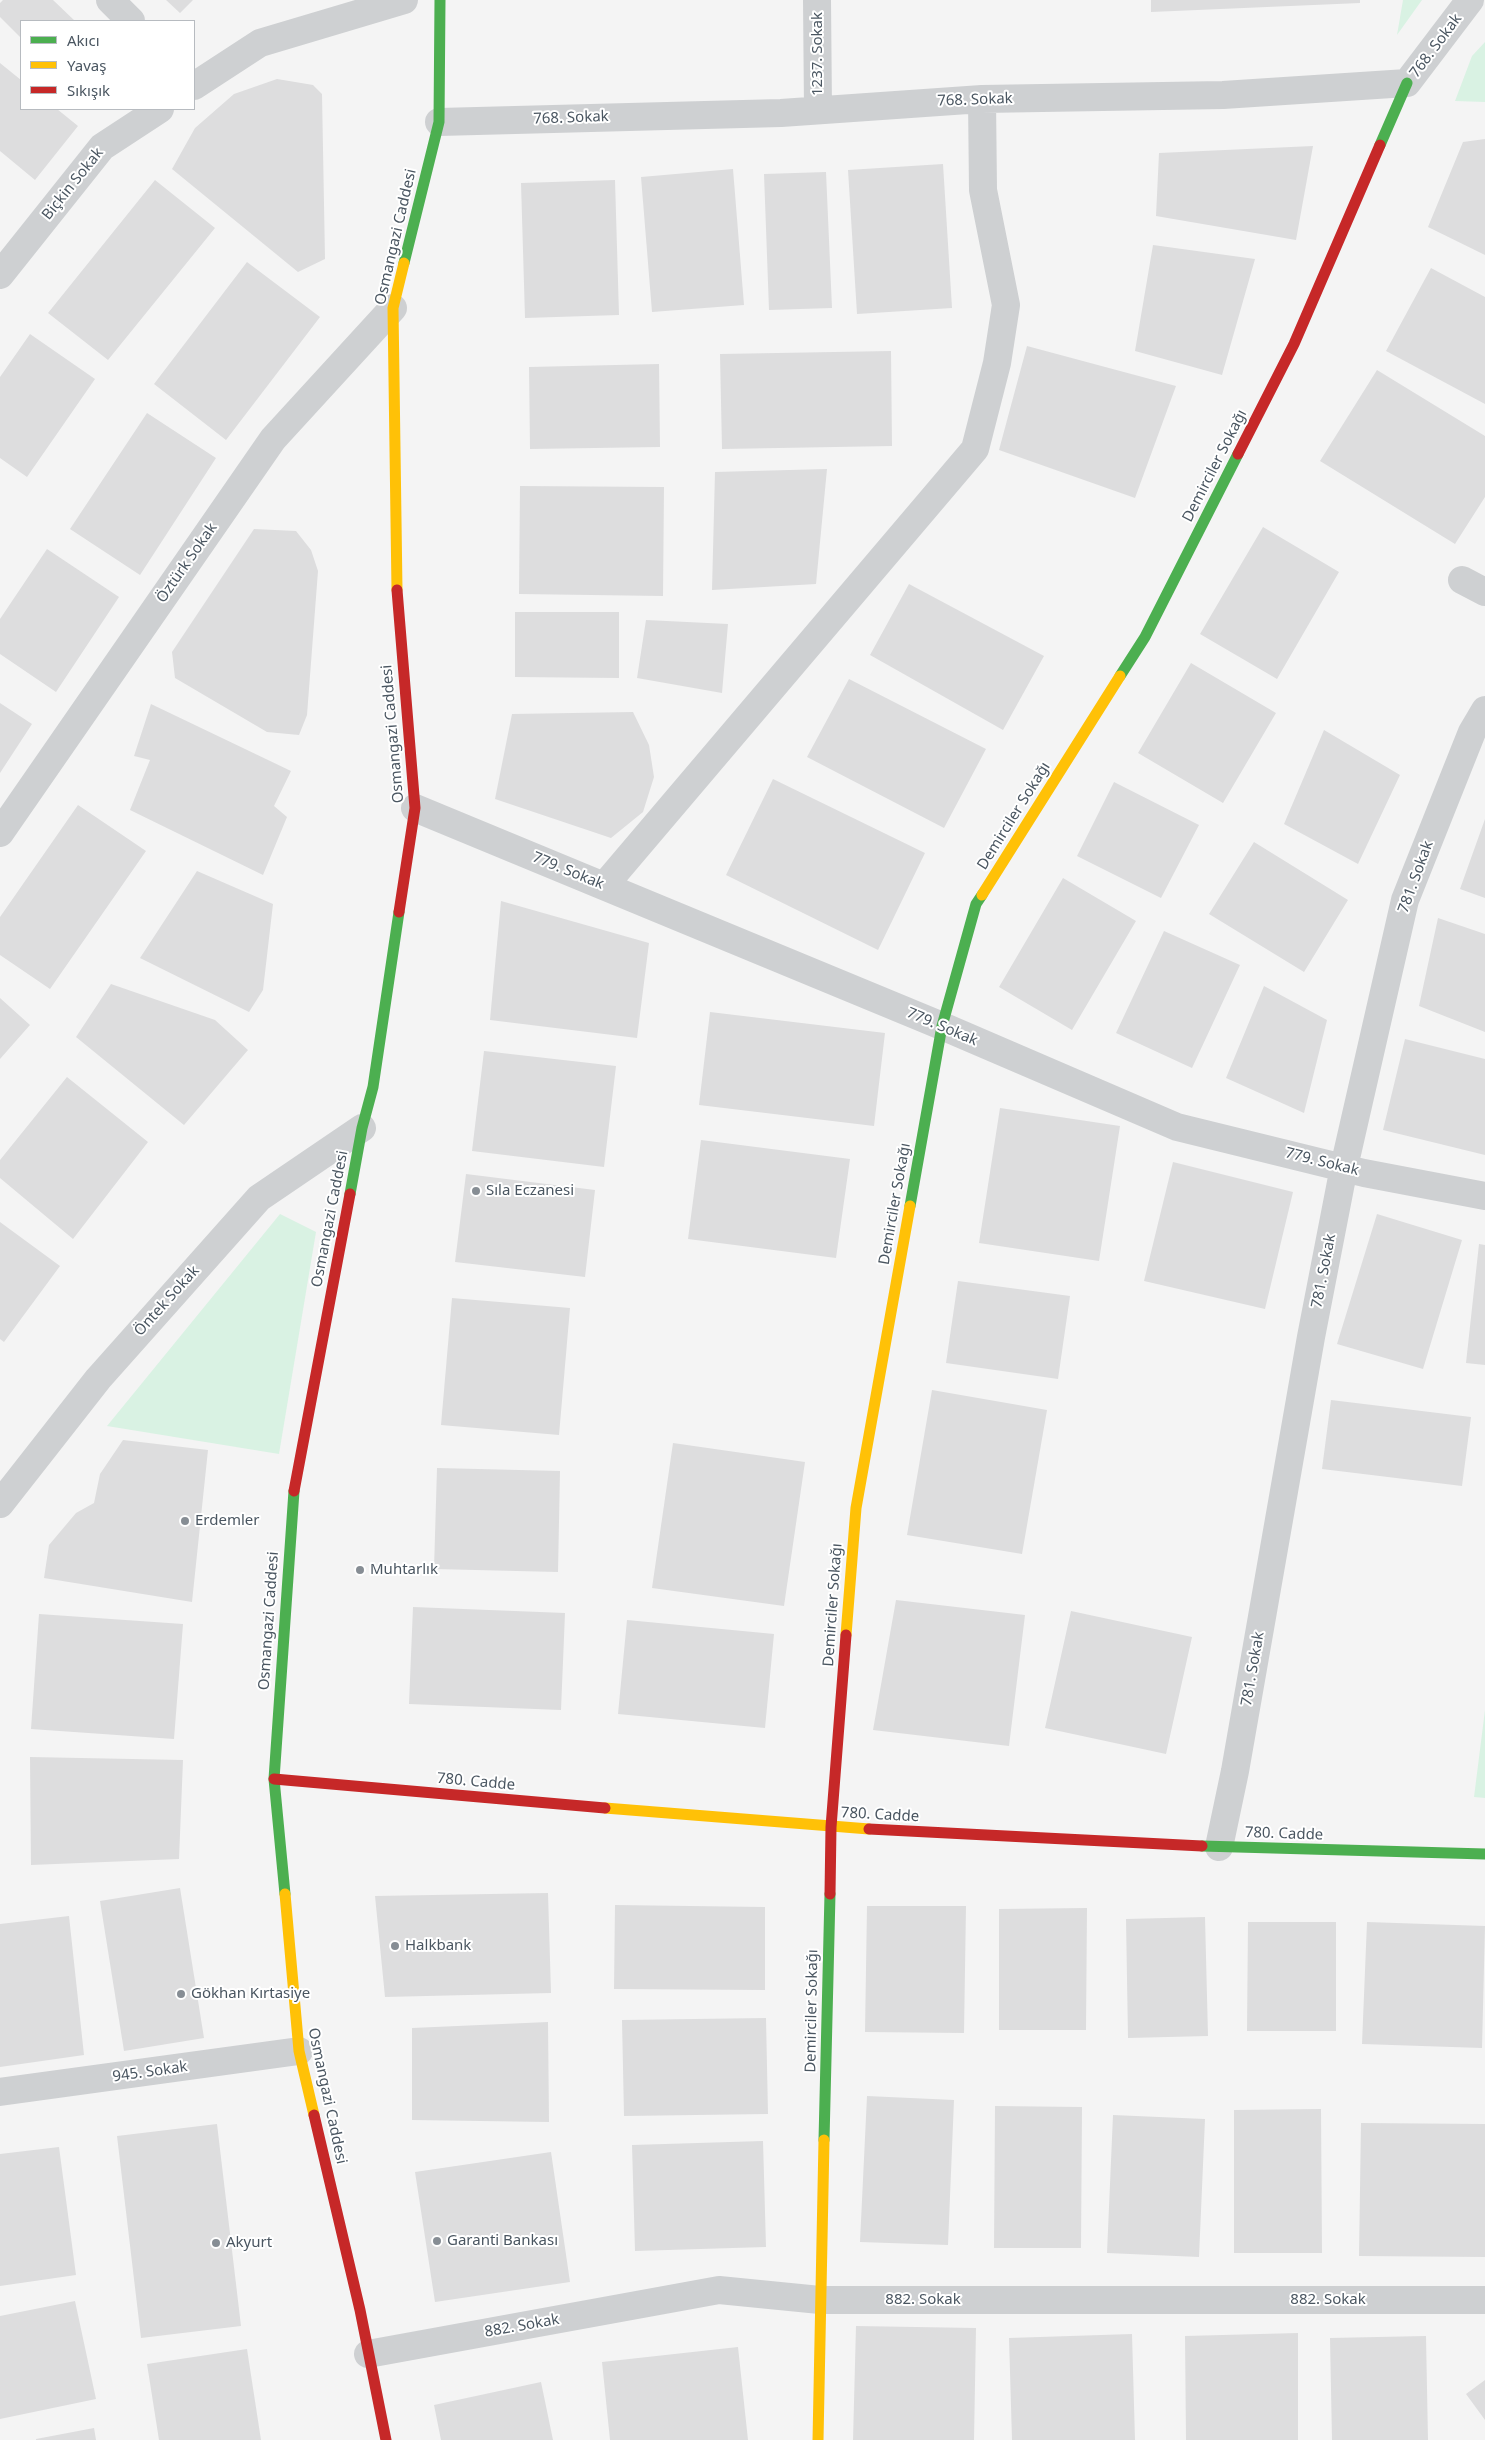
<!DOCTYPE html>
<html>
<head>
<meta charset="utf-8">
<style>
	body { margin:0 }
	#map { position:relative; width:1485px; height:2440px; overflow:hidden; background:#f4f4f4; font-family:"Noto Sans",sans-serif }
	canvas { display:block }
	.legend { position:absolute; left:20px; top:20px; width:175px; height:90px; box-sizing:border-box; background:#fff; border:1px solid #b7bbc0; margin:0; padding:6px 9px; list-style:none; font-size:15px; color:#4a5661 }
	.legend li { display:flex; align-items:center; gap:10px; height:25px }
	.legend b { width:25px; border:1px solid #b7bbc0 }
</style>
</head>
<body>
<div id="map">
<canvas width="1485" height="2440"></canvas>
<ul class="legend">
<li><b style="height:6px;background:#4caf50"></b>Akıcı</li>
<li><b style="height:6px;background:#ffc107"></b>Yavaş</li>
<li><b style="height:6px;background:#c62828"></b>Sıkışık</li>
</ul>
</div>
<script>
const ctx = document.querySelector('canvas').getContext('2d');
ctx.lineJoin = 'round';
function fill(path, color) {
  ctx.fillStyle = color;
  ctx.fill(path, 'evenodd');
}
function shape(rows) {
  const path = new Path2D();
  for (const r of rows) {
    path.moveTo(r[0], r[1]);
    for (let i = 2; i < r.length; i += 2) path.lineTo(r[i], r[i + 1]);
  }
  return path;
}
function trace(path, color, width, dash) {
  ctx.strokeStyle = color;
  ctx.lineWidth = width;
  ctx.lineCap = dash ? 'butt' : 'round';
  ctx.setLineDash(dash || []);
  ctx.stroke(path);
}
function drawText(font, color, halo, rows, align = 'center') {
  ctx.font = font + ' "Noto Sans",sans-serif';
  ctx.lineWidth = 4;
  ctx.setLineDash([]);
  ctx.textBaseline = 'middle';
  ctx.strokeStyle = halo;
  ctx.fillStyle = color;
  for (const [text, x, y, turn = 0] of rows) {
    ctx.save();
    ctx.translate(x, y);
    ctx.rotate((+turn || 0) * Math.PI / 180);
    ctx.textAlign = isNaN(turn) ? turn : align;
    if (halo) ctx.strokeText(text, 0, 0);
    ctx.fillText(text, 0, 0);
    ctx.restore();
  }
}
fill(shape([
	[1403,0,1422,0,1397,35],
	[1485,42,1485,102,1455,101,1472,56],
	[280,1214,316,1232,279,1454,107,1426],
	[1485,1710,1485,1798,1474,1797]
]), '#d9f2e3');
fill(shape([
	[3,0,53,0,75,21,21,21,21,38,0,17,0,3],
	[166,0,193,0,180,13],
	[1151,0,1360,0,1360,3,1151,12],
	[0,63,21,80,21,109,57,109,78,126,35,180,0,151],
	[277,79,313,85,322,94,325,259,298,272,172,169,195,128,234,94],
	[1485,139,1485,255,1428,227,1463,142],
	[1313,146,1296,240,1156,216,1159,153],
	[943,164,952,308,857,314,848,170],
	[733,169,744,305,652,312,641,177],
	[826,172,832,308,769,310,764,174],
	[155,180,215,228,108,360,48,313],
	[615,180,619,315,525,318,521,183],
	[1153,245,1255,259,1222,375,1135,351],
	[247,262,320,317,226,440,154,384],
	[1431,268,1485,297,1485,404,1386,351],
	[30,334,95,379,27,477,0,458,0,377],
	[1027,346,1176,386,1135,498,999,450],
	[891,351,892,446,722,449,720,354],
	[659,364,660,447,530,449,529,367],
	[1377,370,1485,436,1485,497,1455,544,1320,461],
	[147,413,216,458,140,575,70,529],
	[827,469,816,584,712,590,715,472],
	[520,486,664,487,663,596,519,594],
	[1263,527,1339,572,1277,679,1200,634],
	[254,529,296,531,311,550,318,571,307,715,299,735,267,732,175,678,172,652],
	[47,549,119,597,56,692,0,654,0,619],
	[909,584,1044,656,1003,730,870,655],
	[515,612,619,612,619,678,515,677],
	[646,620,728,624,722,693,637,678],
	[1191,663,1276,713,1223,803,1138,753],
	[849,679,986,749,944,828,807,757],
	[0,703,32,724,0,773],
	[151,704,291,771,274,806,287,817,263,875,130,810,150,760,134,756],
	[633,712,649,745,654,777,643,812,611,838,495,799,512,714],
	[1324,730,1400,775,1358,864,1284,824],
	[773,779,925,853,878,950,726,875],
	[1114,782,1199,825,1161,898,1077,856],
	[78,805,146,851,50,989,0,955,0,917],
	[1485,819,1485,898,1460,889],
	[1254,842,1348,900,1304,972,1209,914],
	[197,871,273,904,263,990,249,1012,140,958],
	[1063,878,1136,921,1072,1030,999,987],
	[501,901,649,943,637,1038,490,1020],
	[1438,918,1485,934,1485,1032,1419,1006],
	[1164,931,1240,965,1192,1068,1116,1033],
	[111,984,215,1020,248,1050,184,1125,76,1037],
	[1264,986,1327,1020,1304,1113,1226,1078],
	[0,998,30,1025,0,1059],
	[710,1012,885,1033,874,1126,699,1105],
	[1405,1039,1485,1059,1485,1155,1383,1130],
	[484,1051,616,1066,604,1167,472,1151],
	[67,1077,148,1142,73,1239,0,1178,0,1160],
	[1000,1108,1120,1126,1099,1261,979,1243],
	[701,1140,850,1159,836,1258,688,1239],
	[1173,1162,1293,1192,1265,1309,1144,1281],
	[466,1174,595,1190,585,1277,455,1262],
	[1377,1214,1462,1240,1423,1369,1337,1344],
	[0,1222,60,1266,4,1342,0,1339],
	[1479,1244,1485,1245,1485,1365,1466,1363],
	[958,1281,1070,1296,1058,1379,946,1363],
	[452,1298,570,1308,559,1435,441,1425],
	[932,1390,1047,1410,1022,1554,907,1535],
	[1331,1400,1471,1417,1462,1486,1322,1469],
	[123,1440,208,1450,192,1602,44,1578,49,1545,76,1513,94,1503,100,1474],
	[673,1443,805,1462,784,1606,652,1588],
	[437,1468,560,1471,558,1572,434,1569],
	[896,1600,1025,1615,1009,1746,873,1730],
	[413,1607,565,1613,561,1710,409,1704],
	[1071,1611,1192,1637,1166,1754,1045,1728],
	[39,1614,183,1624,174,1739,31,1729],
	[627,1620,774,1634,765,1728,618,1714],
	[30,1757,183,1760,179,1859,31,1865],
	[180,1888,204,2038,124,2051,100,1901],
	[548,1893,551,1993,385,1997,375,1896],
	[615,1905,765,1907,765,1990,614,1989],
	[867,1906,966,1906,964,2033,865,2032],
	[1087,1908,1086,2030,999,2030,999,1909],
	[69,1916,84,2055,0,2067,0,1924],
	[1205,1917,1208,2036,1128,2038,1126,1919],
	[1248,1922,1336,1922,1336,2031,1247,2031],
	[1367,1922,1485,1926,1482,2048,1362,2044],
	[766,2018,768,2114,624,2116,622,2020],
	[548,2022,549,2122,412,2120,412,2028],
	[867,2096,954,2100,948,2245,860,2242],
	[995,2106,1082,2107,1081,2248,994,2248],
	[1321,2109,1322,2253,1234,2253,1234,2110],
	[1113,2115,1205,2119,1199,2257,1107,2253],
	[1361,2123,1485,2124,1485,2257,1359,2256],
	[217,2124,241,2326,141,2338,117,2136],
	[763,2141,766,2247,635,2251,632,2145],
	[59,2147,76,2275,0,2286,0,2154],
	[551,2152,570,2282,435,2302,415,2172],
	[75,2301,96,2399,0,2419,0,2316],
	[856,2326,976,2328,974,2440,853,2440],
	[1298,2333,1298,2440,1186,2440,1185,2336],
	[1132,2334,1135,2440,1012,2440,1009,2338],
	[1426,2336,1428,2440,1332,2440,1330,2338],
	[738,2347,748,2440,610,2440,602,2362],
	[247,2349,261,2440,159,2440,147,2364],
	[1485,2380,1485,2420,1466,2394],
	[541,2382,553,2440,441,2440,434,2405],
	[94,2428,96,2440,36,2440,36,2439]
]), '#ddddde');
trace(shape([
	[110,0,131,21],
	[817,0,818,109],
	[194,86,260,43,404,0],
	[439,122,781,113,982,99,1223,95,1407,83,1470,0],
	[0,275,102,147,160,109],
	[1462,580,1485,592],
	[415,808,942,1026,1177,1127,1364,1173,1485,1196],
	[0,833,273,439,393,308],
	[604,886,975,449,997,363,1006,305,983,190,982,99],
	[0,1504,98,1379,259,1198,362,1128],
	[1219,1847,1235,1771,1311,1337,1344,1167,1405,900,1472,732,1485,710],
	[0,2092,299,2051],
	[368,2354,719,2290,820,2300,1485,2300]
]), '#ced0d2', 28);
trace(shape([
	[1380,145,1407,83],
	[404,263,439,122,440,0],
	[1120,676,1145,637,1238,454],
	[350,1194,362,1128,373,1087,399,912],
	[910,1206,942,1026,976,904,982,895],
	[1202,1846,1485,1854],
	[285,1894,274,1779,294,1491],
	[824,2140,830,1894]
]), '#4caf50', 11);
trace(shape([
	[397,590,393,308,404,263],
	[982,895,1120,676],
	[846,1635,856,1508,910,1206],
	[605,1808,869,1829],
	[285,1894,299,2051,314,2115],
	[818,2440,824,2140]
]), '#ffc107', 11);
trace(shape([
	[1238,454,1294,344,1380,145],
	[397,590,415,808,399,912],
	[294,1491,350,1194],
	[274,1779,605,1808],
	[869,1829,1202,1846],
	[830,1894,831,1827,846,1635],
	[314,2115,360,2310,386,2440]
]), '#c62828', 11);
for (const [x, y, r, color] of [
	[476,1191,5,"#868d94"],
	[185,1521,5,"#868d94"],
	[360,1570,5,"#868d94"],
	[395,1946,5,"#868d94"],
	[181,1994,5,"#868d94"],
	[437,2241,5,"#868d94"],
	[216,2243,5,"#868d94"]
]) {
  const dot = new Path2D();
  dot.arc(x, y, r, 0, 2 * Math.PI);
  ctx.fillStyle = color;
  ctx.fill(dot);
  trace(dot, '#fff', 2);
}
drawText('15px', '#4a5661', '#fff', [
	["768. Sokak",1436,46,-53],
	["1237. Sokak",818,54,-90],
	["768. Sokak",975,100,-2],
	["768. Sokak",571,118,-2],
	["Biçkin Sokak",73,184,-51],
	["Osmangazi Caddesi",396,237,-77],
	["Demirciler Sokağı",1215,466,-63],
	["Öztürk Sokak",187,563,-55],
	["Osmangazi Caddesi",393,734,-95],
	["Demirciler Sokağı",1014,816,-58],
	["779. Sokak",568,871,22],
	["781. Sokak",1416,877,-70],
	["779. Sokak",942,1027,23],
	["779. Sokak",1322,1162,14],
	["Demirciler Sokağı",895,1204,-80],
	["Osmangazi Caddesi",330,1219,-79],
	["781. Sokak",1324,1271,-79],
	["Öntek Sokak",167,1301,-48],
	["Demirciler Sokağı",833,1605,-86],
	["Osmangazi Caddesi",269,1621,-86],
	["781. Sokak",1253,1669,-80],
	["780. Cadde",476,1782,5],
	["780. Cadde",880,1815,3],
	["780. Cadde",1284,1834,2],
	["Demirciler Sokağı",812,2011,-89],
	["945. Sokak",150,2072,-8],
	["Osmangazi Caddesi",327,2096,78],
	["882. Sokak",923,2300],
	["882. Sokak",1328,2300],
	["882. Sokak",522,2326,-10]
]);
drawText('15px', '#4a5661', '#fff', [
	["Sıla Eczanesi",486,1191],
	["Erdemler",195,1521],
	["Muhtarlık",370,1570],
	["Halkbank",405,1946],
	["Gökhan Kırtasiye",191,1994],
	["Garanti Bankası",447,2241],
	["Akyurt",226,2243]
], 'left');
</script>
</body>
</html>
